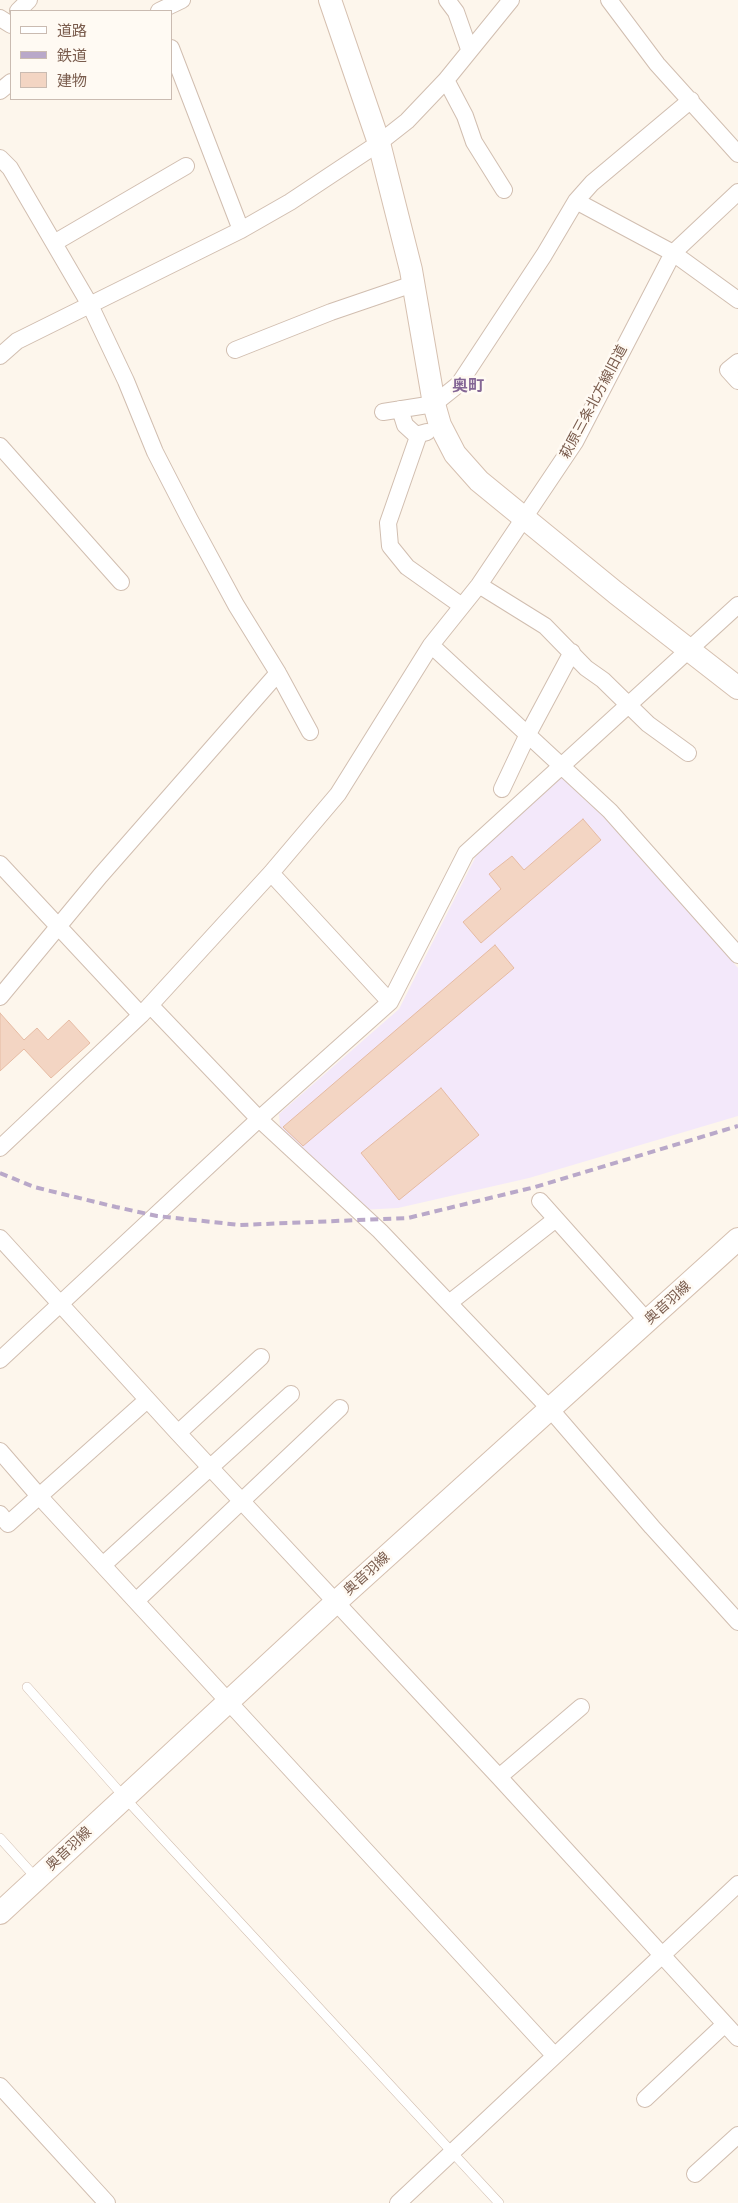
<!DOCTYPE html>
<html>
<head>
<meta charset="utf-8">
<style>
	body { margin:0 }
	#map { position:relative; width:738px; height:2203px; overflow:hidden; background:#fdf6ec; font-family:"Open Sans","Noto Sans JP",sans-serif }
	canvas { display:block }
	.legend { position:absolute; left:10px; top:10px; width:162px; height:90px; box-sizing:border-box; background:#fffaf3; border:1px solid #cabbb1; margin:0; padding:6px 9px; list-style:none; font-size:15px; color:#7a5c4d }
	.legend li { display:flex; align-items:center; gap:10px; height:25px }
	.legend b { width:25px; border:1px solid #cabbb1 }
</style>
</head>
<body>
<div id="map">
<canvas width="738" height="2203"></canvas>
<ul class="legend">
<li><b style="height:6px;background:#fff"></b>道路</li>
<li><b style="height:6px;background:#b9a8c9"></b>鉄道</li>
<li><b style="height:14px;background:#f3d5c3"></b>建物</li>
</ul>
</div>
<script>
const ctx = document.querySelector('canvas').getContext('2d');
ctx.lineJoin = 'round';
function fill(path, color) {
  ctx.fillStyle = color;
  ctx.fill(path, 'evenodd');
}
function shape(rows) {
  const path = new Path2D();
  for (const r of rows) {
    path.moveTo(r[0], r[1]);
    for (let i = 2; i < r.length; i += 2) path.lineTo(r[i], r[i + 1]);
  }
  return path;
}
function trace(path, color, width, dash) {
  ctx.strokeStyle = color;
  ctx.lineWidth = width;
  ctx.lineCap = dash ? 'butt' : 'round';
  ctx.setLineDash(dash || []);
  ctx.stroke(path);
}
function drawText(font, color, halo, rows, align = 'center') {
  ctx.font = font + ' "Open Sans","Noto Sans JP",sans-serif';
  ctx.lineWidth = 5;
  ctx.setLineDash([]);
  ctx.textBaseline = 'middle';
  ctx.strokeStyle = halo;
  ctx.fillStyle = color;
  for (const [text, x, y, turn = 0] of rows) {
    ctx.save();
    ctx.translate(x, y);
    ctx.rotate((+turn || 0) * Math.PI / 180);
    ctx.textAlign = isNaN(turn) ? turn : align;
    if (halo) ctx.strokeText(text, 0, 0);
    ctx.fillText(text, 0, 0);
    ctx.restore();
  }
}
fill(shape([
	[563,774,613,825,738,968,738,1116,529,1178,398,1208,361,1210,280,1127,279,1114,399,1009,479,850]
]), '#f3e8fa');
const building = shape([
	[583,819,601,840,481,943,463,922,501,889,489,874,512,856,524,870,583,819],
	[495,945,514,968,303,1146,283,1127,495,945],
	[0,1013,24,1040,37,1028,48,1040,69,1020,90,1043,51,1078,24,1049,0,1071,0,1013],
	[441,1088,479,1135,399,1200,361,1153,441,1088]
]);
fill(building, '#f3d5c3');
trace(building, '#e6bba3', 1);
const lane = shape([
	[27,1687,125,1798,499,2203],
	[0,1838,37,1879]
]);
const street = shape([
	[447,0,456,12,469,49],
	[609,0,657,64,738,154],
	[18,11,29,0],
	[159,11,182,0],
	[0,18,11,25],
	[171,48,241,230],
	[446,80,465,116,474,142,504,190],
	[0,91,11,82],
	[0,158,10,168,90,305,126,381,155,452,190,520,236,605,278,673,310,732],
	[576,201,673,253,738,300],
	[54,243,186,166],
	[235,350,331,312,413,284],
	[0,356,17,341,241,230,290,202,379,143,407,121,446,80,511,0],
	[738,362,728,370,738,381],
	[400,409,405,425,416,435,427,432],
	[383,412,434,404,459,384,544,255,576,201,592,183,691,100],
	[419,434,388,523,390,546,407,567,462,606],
	[0,446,121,582],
	[479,585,545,626,586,668,603,680,648,724,688,753],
	[431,645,610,811,738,955],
	[502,789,527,736,572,652],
	[0,864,141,1015],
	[271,873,390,1002],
	[0,997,100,876,278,673],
	[150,1005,259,1119,380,1231,551,1410,652,1527,738,1622],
	[0,1148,141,1015,271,873,338,794,431,645,479,585,575,442,673,253,738,192],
	[540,1201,648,1322],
	[0,1238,178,1433,499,1777,738,2038],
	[449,1303,556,1219],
	[0,1360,259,1119,390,1002,466,853,738,605],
	[178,1433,261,1357],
	[0,1451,39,1496,554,2055],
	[0,1514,8,1524,147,1400],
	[103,1565,291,1394],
	[136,1601,340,1408],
	[499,1777,581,1707],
	[0,2086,107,2203],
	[645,2099,725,2024],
	[695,2174,738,2135],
	[398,2203,738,1884]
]);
const secondary = shape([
	[330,0,379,143,411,270,434,404,440,425,455,454,479,481,616,593,738,688],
	[0,1913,336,1602,738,1239]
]);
trace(lane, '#d1beb0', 10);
trace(street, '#d1beb0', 18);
trace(secondary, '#d6c0b0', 24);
trace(lane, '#fff', 9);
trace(street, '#fff', 16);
trace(secondary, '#fff', 22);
trace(shape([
	[0,1173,34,1187,116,1207,157,1216,240,1225,408,1218,535,1187,738,1126]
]), '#b9a8c9', 4, [8, 5]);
drawText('14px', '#7a5c4d', '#fffaf3', [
	["萩原三条北方線旧道",594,402,-62],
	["奥音羽線",668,1303,-42],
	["奥音羽線",367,1574,-42],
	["奥音羽線",69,1849,-43]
]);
drawText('bold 16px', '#846695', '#fffaf3', [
	["奥町",468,386]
]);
</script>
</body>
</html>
